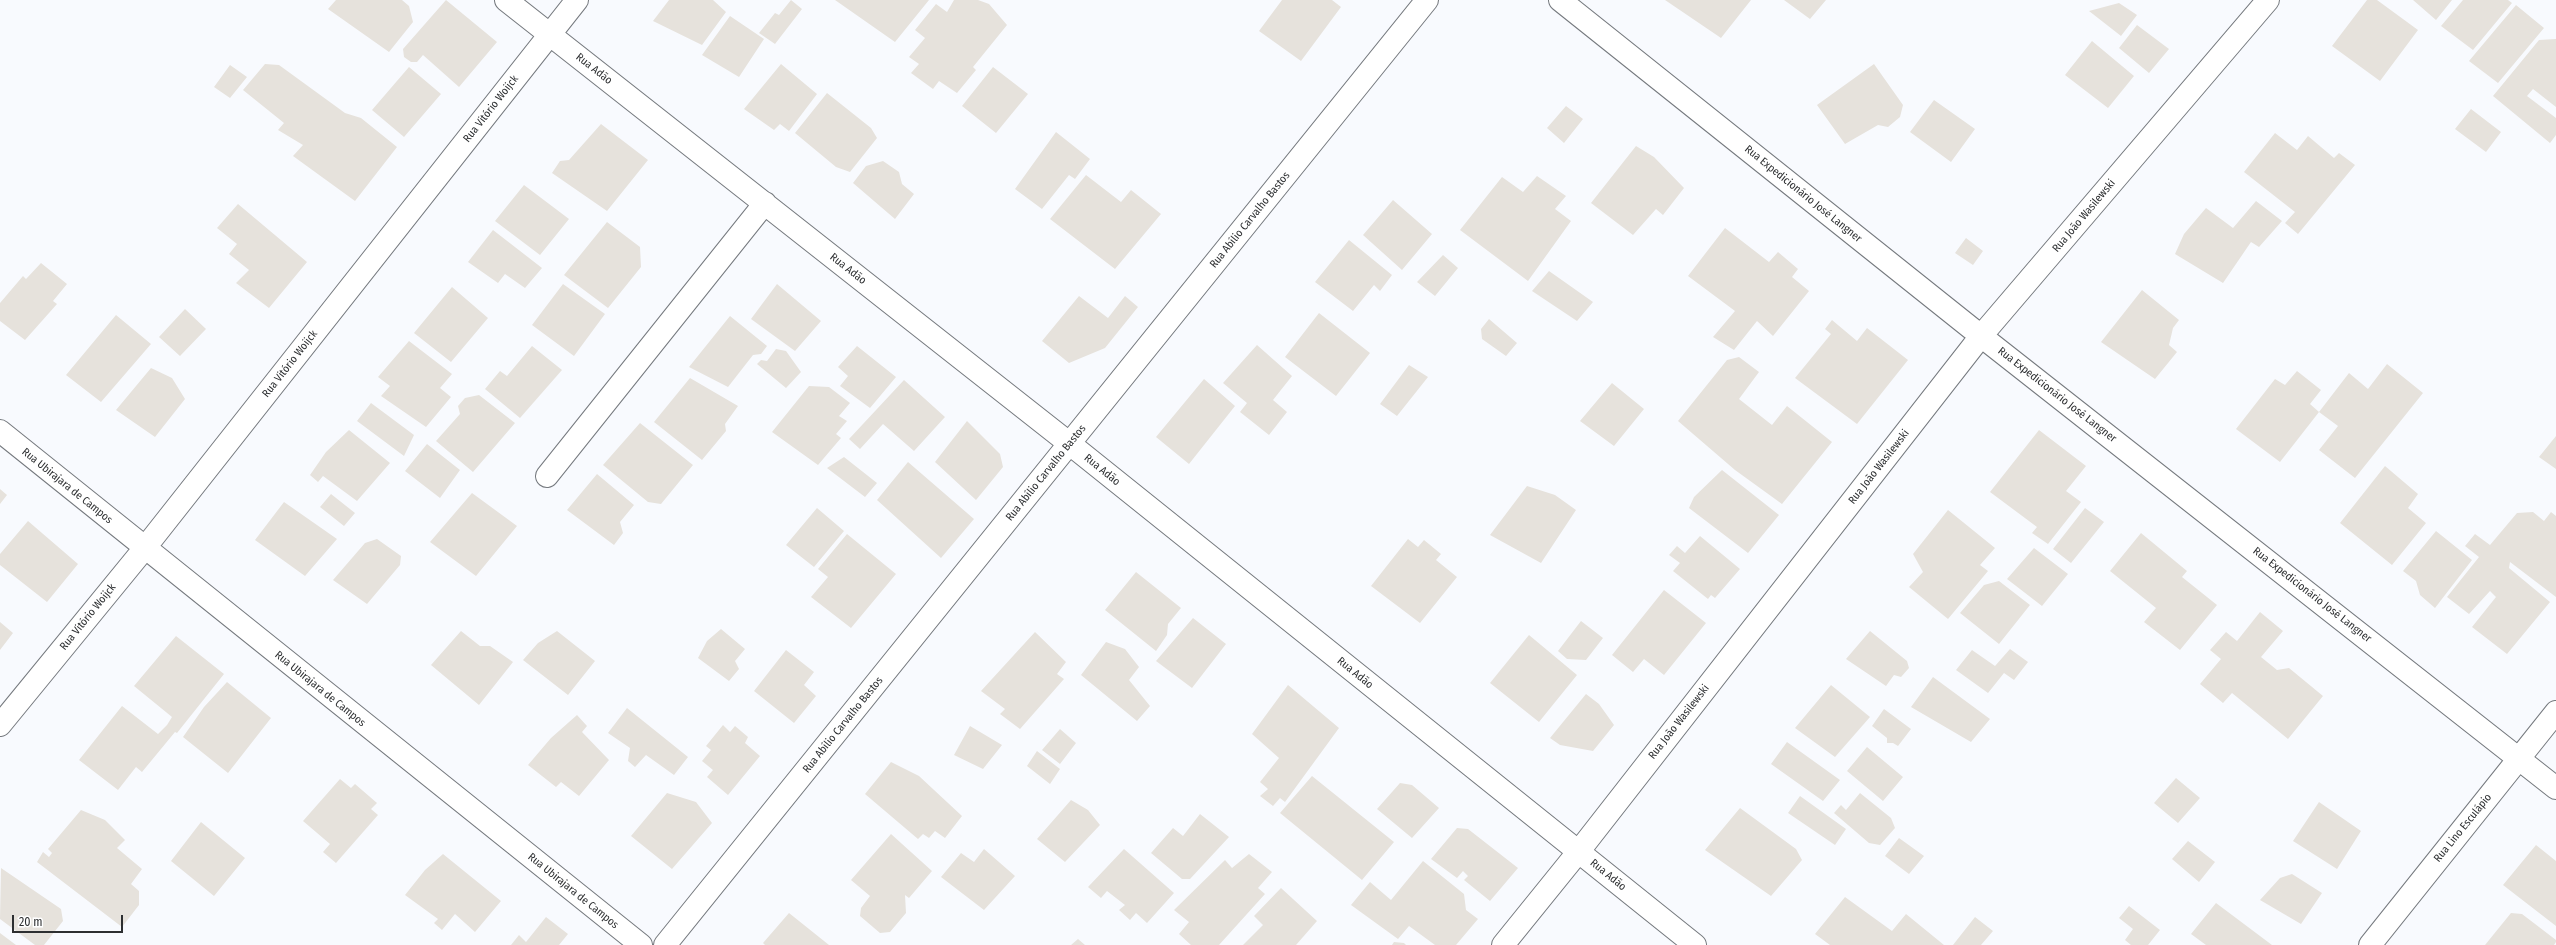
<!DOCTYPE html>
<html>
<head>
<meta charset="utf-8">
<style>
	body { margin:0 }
	#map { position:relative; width:2556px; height:945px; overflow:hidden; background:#f8fafe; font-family:"Fira Sans Condensed",sans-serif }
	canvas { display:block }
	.scale { position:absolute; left:12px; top:915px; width:111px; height:18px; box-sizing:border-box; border:2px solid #2d2f31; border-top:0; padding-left:5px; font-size:12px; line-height:14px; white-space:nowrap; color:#2d2f31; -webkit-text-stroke:3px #fff; paint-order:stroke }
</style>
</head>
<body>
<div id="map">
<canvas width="2556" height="945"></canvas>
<div class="scale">20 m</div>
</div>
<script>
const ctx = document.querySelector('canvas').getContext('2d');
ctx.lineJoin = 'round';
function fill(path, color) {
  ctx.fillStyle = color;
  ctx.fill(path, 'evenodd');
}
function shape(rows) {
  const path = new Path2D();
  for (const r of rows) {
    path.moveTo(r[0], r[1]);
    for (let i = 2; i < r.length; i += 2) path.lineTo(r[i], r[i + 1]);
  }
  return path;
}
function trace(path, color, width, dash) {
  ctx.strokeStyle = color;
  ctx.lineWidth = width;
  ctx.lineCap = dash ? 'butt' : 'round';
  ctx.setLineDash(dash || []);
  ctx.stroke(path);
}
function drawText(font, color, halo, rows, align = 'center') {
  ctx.font = font + ' "Fira Sans Condensed",sans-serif';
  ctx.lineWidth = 3;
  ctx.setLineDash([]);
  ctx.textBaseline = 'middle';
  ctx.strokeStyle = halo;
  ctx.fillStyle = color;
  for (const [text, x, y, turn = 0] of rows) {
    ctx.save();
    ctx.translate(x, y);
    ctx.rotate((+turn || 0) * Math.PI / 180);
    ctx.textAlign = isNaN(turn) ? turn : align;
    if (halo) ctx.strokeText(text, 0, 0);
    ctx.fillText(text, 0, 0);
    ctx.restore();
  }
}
fill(shape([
	[336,0,402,0,409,6,413,22,389,52,328,9],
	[446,0,497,42,459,87,423,55,417,62,411,62,404,57,403,49],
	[669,0,713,0,726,12,702,45,653,21],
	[791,0,802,9,775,44,759,33,775,13,779,15],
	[835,0,929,0,895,42],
	[954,0,978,0,989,4,1007,25,973,67,976,70,957,93,939,81,933,89,911,73,919,64,909,57,925,38,915,30,936,4,947,12],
	[1282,0,1332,0,1341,7,1301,61,1259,31],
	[1665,0,1751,0,1721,38],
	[1784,0,1826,0,1810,19],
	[2367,0,2377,0,2418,30,2380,81,2332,46],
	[2413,0,2452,0,2436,20],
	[2463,0,2508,0,2512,3,2473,50,2441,26],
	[2119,3,2137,15,2121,36,2089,11],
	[2516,5,2544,28,2498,83,2469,61],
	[730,16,764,39,739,77,702,55],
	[2137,25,2169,49,2149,73,2119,48],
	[2556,39,2556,107,2533,89,2527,96,2556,118,2556,135,2550,143,2493,96,2539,40],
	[2092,41,2134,76,2108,108,2065,75],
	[265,64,279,65,345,113,361,118,397,147,355,201,293,156,303,145,278,130,284,123,243,90],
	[781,64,817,94,789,131,780,124,774,130,744,109],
	[1874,64,1903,105,1900,117,1888,127,1878,125,1845,144,1817,105],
	[230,65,247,77,230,98,214,87],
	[409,67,441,94,404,137,372,110],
	[993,67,1028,94,996,133,962,106],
	[827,93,871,128,877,138,850,172,836,167,795,133],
	[1934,100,1975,129,1951,162,1910,132],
	[1566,106,1583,119,1564,143,1547,128],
	[2471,109,2501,132,2486,152,2455,129],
	[601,124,648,160,607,211,552,173,560,161,569,160],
	[1056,132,1090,159,1075,179,1069,175,1042,209,1015,189],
	[2275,133,2297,150,2308,136,2334,158,2339,153,2355,165,2298,234,2285,223,2295,212,2244,172],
	[1636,146,1654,157,1684,188,1663,215,1656,209,1633,235,1591,203],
	[883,161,899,172,902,184,914,194,895,219,853,183,866,166],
	[1086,175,1121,202,1131,190,1161,214,1115,269,1050,219],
	[1537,176,1566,196,1555,209,1571,221,1528,281,1460,230,1502,177,1523,192],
	[524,185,569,219,540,255,495,221],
	[1393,200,1432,234,1402,270,1363,235],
	[2256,201,2282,221,2259,247,2251,242,2223,283,2175,254,2184,234,2206,208,2233,228],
	[238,204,307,262,269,308,236,283,249,270,229,254,237,244,217,228],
	[607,222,640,247,641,267,608,308,564,275],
	[1725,228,1769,262,1778,252,1798,269,1792,277,1809,291,1773,336,1757,321,1734,350,1713,337,1735,311,1688,276],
	[493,230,542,268,525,288,505,274,498,283,468,262],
	[1966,238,1983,251,1973,265,1955,253],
	[1349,240,1392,275,1380,291,1374,285,1353,311,1315,282],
	[1443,255,1458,268,1435,296,1417,282],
	[41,263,67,284,53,301,57,304,25,340,0,321,0,303,23,276,26,279],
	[1549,271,1593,302,1577,321,1532,291],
	[563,284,605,314,574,356,532,325],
	[777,284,821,321,795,351,751,319],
	[452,287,488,318,451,362,414,333],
	[2142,290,2179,320,2173,328,2169,345,2177,352,2155,379,2101,342],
	[1079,296,1108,318,1125,296,1138,307,1105,348,1069,363,1042,341],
	[185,309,206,329,180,356,159,337],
	[1319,313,1370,353,1336,396,1285,357],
	[116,315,151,344,101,402,66,375],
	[730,316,767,346,761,354,753,355,728,387,689,367],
	[1489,319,1517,343,1506,356,1482,339,1481,329],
	[1832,320,1857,341,1867,328,1908,360,1857,424,1795,378,1831,334,1825,329],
	[409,341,452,374,440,388,451,397,426,427,381,396,390,386,378,377],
	[1257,345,1292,376,1273,400,1287,412,1269,435,1240,412,1247,403,1223,383],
	[532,346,562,370,520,418,485,389,500,371,507,376],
	[857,346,896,377,870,408,840,386,848,376,838,367],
	[776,349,786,351,801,372,786,388,757,364,761,360,767,361],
	[1739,357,1759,372,1739,399,1772,425,1787,406,1832,442,1782,504,1735,470,1678,421,1727,360],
	[2387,364,2423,393,2355,478,2319,450,2338,426,2319,412,2349,373,2368,389],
	[1409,365,1428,377,1397,416,1380,404],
	[151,368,172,378,185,399,155,437,116,410],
	[2297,371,2321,390,2310,404,2319,412,2280,462,2236,429,2275,379,2285,385],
	[690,378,738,406,725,424,726,431,702,460,654,422],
	[1204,379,1235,406,1189,464,1156,437],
	[904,380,945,417,914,451,883,424,860,449,849,439],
	[1612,383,1644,409,1614,446,1580,421],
	[809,386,829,387,850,403,839,416,847,421,836,434,841,438,818,465,772,432],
	[479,395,515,423,473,472,436,441,460,414,458,406,465,398],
	[371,403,414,435,404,456,357,421],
	[967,421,1000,454,1003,467,976,500,935,462],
	[640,423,693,465,661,504,648,502,603,465],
	[349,430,390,463,357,501,323,476,318,482,310,475,326,452],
	[2039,430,2086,466,2066,491,2081,502,2048,544,2032,533,2037,527,1990,492],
	[2556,436,2556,469,2539,457],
	[427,444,460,470,440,498,405,471],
	[844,457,877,483,865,497,827,468],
	[908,462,974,519,941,558,877,500],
	[2385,466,2418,494,2408,508,2426,523,2392,565,2340,523],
	[1722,470,1779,515,1748,553,1689,508,1694,497],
	[597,474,634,505,620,522,623,533,614,545,567,510],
	[1527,486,1555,495,1576,510,1541,563,1490,535],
	[0,489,7,495,0,504],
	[472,493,517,526,476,576,430,542],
	[331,494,355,513,344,526,320,507],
	[284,502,337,539,305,576,255,540],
	[817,508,844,531,814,567,786,545],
	[2085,508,2104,522,2071,563,2053,549],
	[1948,510,1995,548,1980,565,1988,571,1948,619,1909,587,1923,572,1913,554],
	[2533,512,2544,521,2551,512,2556,516,2556,597,2510,562,2509,568,2550,602,2507,654,2472,627,2496,597,2490,591,2469,614,2447,597,2479,557,2465,546,2475,534,2490,545,2517,513],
	[28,521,78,564,47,602,0,565,0,554],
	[2436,531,2472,560,2435,608,2420,595,2416,581,2403,571],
	[2141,533,2187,571,2182,577,2217,605,2180,650,2144,622,2156,608,2110,571],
	[847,534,896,574,851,628,811,597,828,577,818,569],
	[1700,536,1740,569,1715,598,1711,595,1708,599,1673,571,1680,563,1669,555,1677,546,1685,553],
	[377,539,401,556,400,565,367,604,333,580,365,543],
	[1408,539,1418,547,1424,540,1441,554,1436,560,1457,577,1420,623,1371,586],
	[2034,548,2068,574,2042,606,2007,579],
	[1136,572,1181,608,1168,624,1167,635,1156,651,1105,610],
	[1999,581,2030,605,1999,644,1960,613,1984,585],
	[1664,590,1706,623,1664,675,1644,659,1633,672,1612,655],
	[2260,612,2283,631,2261,657,2277,670,2289,668,2323,696,2288,739,2232,693,2223,703,2200,684,2221,659,2210,650,2226,632,2237,641],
	[1193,618,1226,644,1192,688,1156,661],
	[1581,621,1603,638,1586,660,1567,659,1558,651],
	[0,622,13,633,0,650],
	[721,629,745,649,735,661,739,669,729,681,698,658,707,641],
	[461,631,480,646,490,646,513,662,479,705,431,665],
	[557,631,595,661,568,695,523,660,538,643],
	[1870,631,1907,661,1909,668,1901,677,1894,675,1886,686,1846,659],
	[1035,632,1066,662,1057,674,1064,679,1020,729,1000,714,1005,709,981,691],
	[1529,635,1577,675,1539,722,1490,683],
	[176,636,224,674,177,733,175,732,142,772,136,767,118,790,79,760,122,706,158,734,167,725,172,717,134,686],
	[1106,642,1125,649,1139,667,1129,680,1150,706,1137,721,1081,675],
	[2010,649,2028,662,2014,680,2004,673,1988,693,1956,670,1972,650,1995,666],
	[786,650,814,672,804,685,816,696,794,723,754,691],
	[1933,677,1990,719,1971,742,1911,707],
	[227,682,271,718,228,773,183,737,204,707],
	[1288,685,1339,728,1285,802,1280,798,1273,806,1260,796,1268,789,1260,782,1279,758,1252,734],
	[1831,685,1870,717,1835,757,1795,728],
	[1586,694,1599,704,1614,725,1593,751,1560,745,1550,738],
	[627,708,688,757,674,775,646,755,635,767,628,761,630,748,608,733],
	[1884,709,1911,729,1898,746,1893,743,1887,743,1887,738,1872,726],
	[577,715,587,726,582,732,609,760,579,796,561,782,556,787,528,765,551,738],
	[723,725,730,732,735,726,748,737,745,743,760,756,728,795,707,777,713,770,702,761,711,750,706,746],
	[970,726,1002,745,983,769,954,755],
	[1060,729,1076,743,1060,764,1042,750],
	[1787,742,1840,780,1823,801,1771,764],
	[1867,747,1903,777,1883,801,1847,771],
	[1037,751,1060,769,1050,784,1027,766],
	[891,762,919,776,962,816,945,838,935,831,929,838,923,834,918,839,865,794],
	[1312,776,1394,842,1362,880,1280,813],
	[2176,778,2200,798,2178,823,2154,803],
	[340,779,351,788,355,784,377,803,371,809,378,815,336,863,323,852,330,844,303,821],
	[1400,783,1412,785,1439,808,1412,838,1377,809],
	[667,793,696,802,712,823,672,869,631,836],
	[1860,793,1891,818,1895,828,1880,845,1869,843,1834,813,1841,805,1846,810],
	[1800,796,1846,829,1835,845,1788,813],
	[1071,800,1088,810,1100,825,1065,862,1037,839],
	[2319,802,2361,831,2337,869,2293,841],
	[1740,808,1796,849,1802,860,1771,896,1705,850],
	[81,810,105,820,125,840,117,848,142,869,131,884,139,891,139,905,122,927,37,862,43,852,49,857,52,853,48,849],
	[1200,814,1229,837,1190,879,1182,879,1151,853,1173,828,1183,836],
	[201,822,245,858,214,896,171,861],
	[1457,828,1468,829,1518,868,1490,901,1464,880,1468,876,1463,871,1457,878,1431,859],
	[891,834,932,871,909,898,905,895,906,913,890,932,880,933,860,916,861,908,870,896,851,880],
	[1899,838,1924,856,1909,874,1885,856],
	[2188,841,2215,862,2199,882,2172,859],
	[2536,845,2556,861,2556,926,2503,885],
	[984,849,1015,876,984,910,941,877,961,853,974,862],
	[1124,849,1174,893,1147,923,1136,913,1130,920,1119,910,1125,905,1107,891,1101,898,1088,887],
	[443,854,501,901,475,932,455,914,442,930,434,923,438,919,405,895,425,870],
	[1249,854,1272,872,1258,888,1265,894,1219,945,1191,945,1179,934,1189,922,1174,910,1225,860,1232,868],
	[1423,861,1464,894,1466,910,1478,919,1456,945,1435,945,1409,926,1398,939,1351,905,1370,882,1391,900],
	[1,868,61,909,63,921,44,945,35,945,0,919],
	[2292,874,2322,893,2301,924,2260,900,2280,878],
	[1281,888,1317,921,1296,945,1243,945,1263,925,1254,916],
	[1845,897,1892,931,1906,914,1944,945,1830,945,1815,934],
	[2216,903,2272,945,2206,945,2191,934],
	[2129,906,2160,930,2148,945,2131,945,2125,940,2133,929,2119,918],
	[789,913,829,945,765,945,763,943],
	[2511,913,2522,914,2556,940,2556,942,2554,945,2485,945],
	[546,917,568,934,559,945,511,945,519,935,526,942],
	[1975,917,1993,931,1981,945,1953,945],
	[0,933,16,945,0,945],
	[1078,939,1085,945,1071,945],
	[1394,942,1404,943,1406,945,1392,945]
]), '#e6e2dc');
const minor = shape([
	[506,0,1070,444,1695,945],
	[1560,0,1981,336,2556,788],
	[0,431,641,945],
	[547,476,765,203],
	[0,725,144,549,577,0],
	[665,945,1427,0],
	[1503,945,1579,851,1981,336,2268,0],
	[2370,945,2556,712]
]);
trace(minor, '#75797e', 24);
trace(minor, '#fff', 22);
drawText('11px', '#2d2f31', '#fff', [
	["Rua Adão",594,69,38],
	["Rua Vitório Woijck",491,109,-52],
	["Rua Expedicionário José Langner",1803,194,39],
	["Rua João Wasilewski",2084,216,-50],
	["Rua Abílio Carvalho Bastos",1250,220,-51],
	["Rua Adão",848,269,38],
	["Rua Vitório Woijck",290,364,-52],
	["Rua Expedicionário José Langner",2057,395,38],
	["Rua João Wasilewski",1879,467,-52],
	["Rua Adão",1102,470,39],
	["Rua Abílio Carvalho Bastos",1046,473,-51],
	["Rua Ubirajara de Campos",67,486,39],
	["Rua Expedicionário José Langner",2312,595,38],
	["Rua Vitório Woijck",88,617,-51],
	["Rua Adão",1355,673,39],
	["Rua Ubirajara de Campos",320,689,39],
	["Rua João Wasilewski",1679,722,-52],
	["Rua Abílio Carvalho Bastos",843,725,-51],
	["Rua Lino Esculápio",2463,828,-51],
	["Rua Adão",1608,875,39],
	["Rua Ubirajara de Campos",573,891,39]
]);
</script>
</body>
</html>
